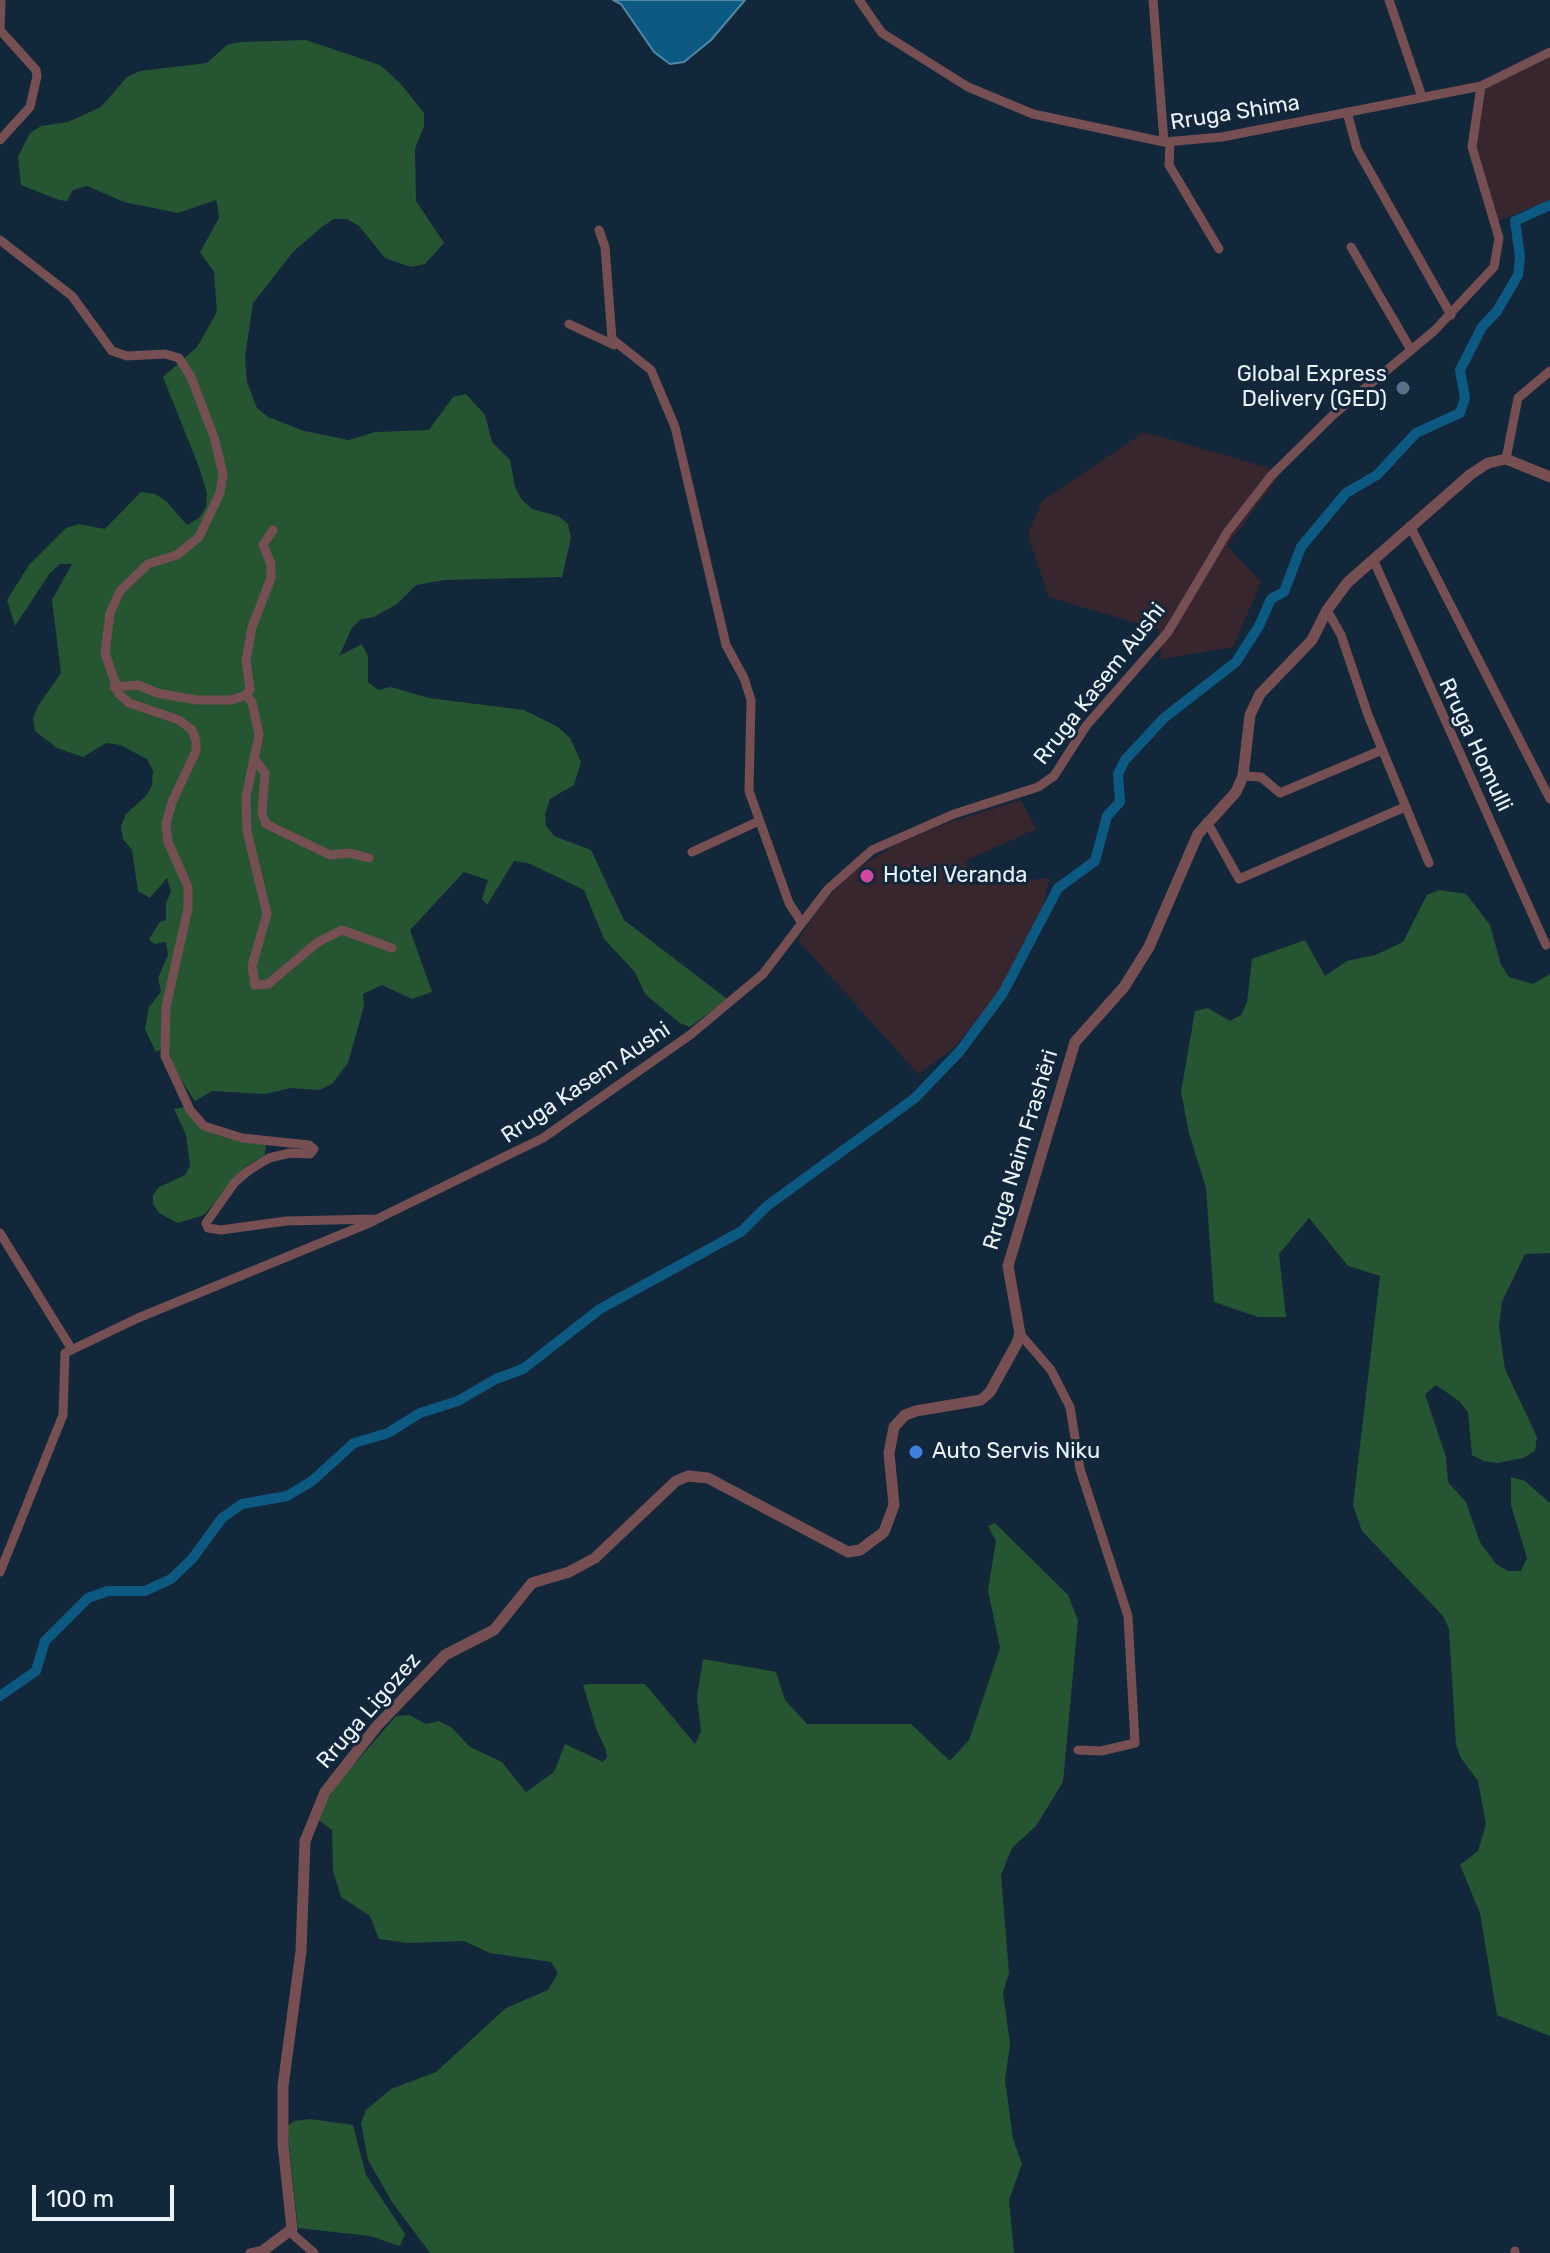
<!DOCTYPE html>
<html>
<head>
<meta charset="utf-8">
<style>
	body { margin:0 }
	#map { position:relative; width:1550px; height:2253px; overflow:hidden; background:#13273b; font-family:Rubik,sans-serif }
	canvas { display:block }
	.scale { position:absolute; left:32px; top:2185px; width:142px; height:36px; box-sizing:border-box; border:4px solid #e9f3fe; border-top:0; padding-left:10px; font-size:24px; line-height:28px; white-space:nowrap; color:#e9f3fe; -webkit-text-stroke:6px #13273b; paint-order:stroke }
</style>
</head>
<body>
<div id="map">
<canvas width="1550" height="2253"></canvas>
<div class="scale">100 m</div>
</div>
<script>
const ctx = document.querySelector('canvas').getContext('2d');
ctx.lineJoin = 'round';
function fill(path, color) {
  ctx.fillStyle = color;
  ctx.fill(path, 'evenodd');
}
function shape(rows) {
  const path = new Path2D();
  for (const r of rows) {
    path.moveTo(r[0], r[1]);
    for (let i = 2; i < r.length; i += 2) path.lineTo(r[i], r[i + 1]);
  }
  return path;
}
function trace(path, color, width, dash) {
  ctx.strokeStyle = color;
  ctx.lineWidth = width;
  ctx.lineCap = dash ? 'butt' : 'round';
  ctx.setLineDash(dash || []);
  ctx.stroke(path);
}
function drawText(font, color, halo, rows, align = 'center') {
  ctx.font = font + ' Rubik,sans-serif';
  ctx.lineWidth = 6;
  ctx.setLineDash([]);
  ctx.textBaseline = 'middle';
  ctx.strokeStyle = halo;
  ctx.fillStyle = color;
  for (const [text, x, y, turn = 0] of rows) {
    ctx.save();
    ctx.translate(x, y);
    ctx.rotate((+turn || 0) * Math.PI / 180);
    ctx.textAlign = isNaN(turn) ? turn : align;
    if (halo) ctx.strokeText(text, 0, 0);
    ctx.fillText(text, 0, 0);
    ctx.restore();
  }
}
fill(shape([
	[1550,56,1550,200,1495,222,1472,137,1481,86],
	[1144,432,1266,467,1279,476,1227,546,1261,582,1233,647,1161,659,1159,630,1049,597,1028,535,1042,501],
	[1021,800,1036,829,965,861,976,885,1049,878,1041,917,998,993,955,1047,918,1074,798,940,822,903,851,873,895,845,947,823]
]), '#38262e');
fill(shape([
	[306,40,380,65,400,83,424,113,424,126,415,149,416,201,444,243,425,264,411,267,385,258,359,226,347,219,334,219,323,226,293,252,253,303,245,357,247,382,257,408,268,417,304,431,349,440,375,432,429,430,453,397,466,394,485,415,492,442,510,460,515,487,522,500,532,509,558,516,568,524,571,538,562,577,445,580,416,585,397,604,374,617,361,619,352,628,339,656,362,644,368,656,368,682,378,690,391,687,429,698,524,710,558,727,570,738,581,762,574,785,550,799,545,814,546,826,554,836,591,850,624,920,727,999,690,1027,680,1023,645,994,635,972,604,939,584,890,528,863,514,861,487,905,482,899,488,880,464,872,410,930,432,992,412,999,382,985,363,994,364,1006,348,1063,332,1084,319,1090,291,1088,265,1094,212,1091,195,1101,175,1071,168,1047,156,1052,145,1029,149,1007,161,992,158,978,168,955,166,942,154,944,149,939,160,922,166,920,166,904,171,891,167,878,150,898,138,891,132,850,123,839,121,826,126,814,146,796,152,785,153,771,147,759,120,745,106,743,83,757,57,748,35,731,33,718,38,706,61,673,52,600,72,564,60,564,50,573,15,626,7,600,29,565,66,528,79,524,105,529,141,492,155,494,166,501,187,525,199,518,206,507,207,493,199,467,163,377,197,347,217,312,214,272,200,252,219,218,217,204,216,200,178,213,124,202,87,186,73,190,67,201,59,200,21,185,18,157,30,133,41,126,68,122,101,107,127,77,140,71,207,63,227,45,240,42],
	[1439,890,1466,894,1474,904,1490,925,1501,965,1509,977,1533,984,1550,974,1550,1253,1525,1254,1502,1302,1499,1327,1505,1369,1537,1437,1535,1451,1523,1458,1497,1463,1484,1461,1472,1455,1468,1412,1459,1401,1436,1385,1425,1394,1446,1457,1448,1482,1466,1502,1480,1542,1496,1564,1508,1571,1521,1571,1527,1558,1511,1505,1511,1477,1525,1481,1550,1503,1550,2036,1497,2015,1480,1913,1460,1865,1478,1851,1486,1824,1478,1781,1461,1758,1456,1745,1449,1629,1443,1616,1362,1531,1353,1505,1380,1276,1348,1266,1309,1218,1279,1254,1286,1317,1258,1317,1214,1302,1206,1188,1189,1133,1181,1092,1195,1011,1208,1008,1230,1021,1241,1015,1247,1002,1252,959,1305,940,1325,976,1347,961,1375,955,1403,942,1427,895],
	[190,1106,204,1129,226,1138,266,1144,265,1155,244,1168,204,1215,178,1223,159,1213,153,1204,153,1195,159,1187,185,1175,190,1166,186,1135,174,1109],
	[995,1523,1068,1595,1078,1620,1063,1782,1036,1826,1012,1848,1001,1875,1009,1973,1003,1993,1010,2044,1005,2080,1013,2139,1022,2164,1009,2200,1014,2253,430,2253,392,2202,368,2160,361,2123,366,2110,391,2089,436,2072,506,2008,548,1990,558,1973,551,1962,490,1953,464,1941,408,1943,379,1939,370,1916,341,1897,333,1871,332,1830,316,1818,337,1784,396,1716,409,1715,426,1724,439,1721,451,1727,470,1747,502,1762,526,1792,554,1772,565,1744,603,1762,607,1757,606,1750,597,1731,583,1685,590,1684,645,1684,695,1744,701,1731,697,1697,703,1659,776,1672,785,1700,807,1724,911,1724,950,1761,969,1740,1000,1648,988,1590,996,1541,988,1526],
	[310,2119,353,2125,366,2175,405,2234,400,2246,370,2236,298,2228,287,2127,294,2121]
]), '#265531');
const water = shape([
	[613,0,745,0,711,40,684,62,670,64,654,52,621,4,613,0]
]);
fill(water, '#0c5a81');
trace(water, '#4e88a6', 2);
trace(shape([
	[0,1696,36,1671,45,1641,88,1598,108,1591,145,1591,171,1579,192,1559,222,1518,242,1504,287,1496,312,1481,354,1443,388,1433,420,1413,458,1401,496,1379,523,1369,600,1309,742,1231,767,1206,915,1098,960,1051,1003,993,1058,888,1095,861,1107,816,1120,802,1118,774,1125,760,1164,718,1236,662,1259,626,1271,599,1284,592,1301,547,1346,493,1377,475,1416,433,1460,413,1465,398,1460,370,1482,327,1497,311,1518,275,1520,257,1515,221,1550,205]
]), '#0c5a81', 10);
trace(shape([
	[859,0,882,33,968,87,1033,114,1164,142,1222,137,1481,86,1550,52],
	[1153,0,1164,142],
	[1389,0,1422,97],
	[0,30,36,70,37,76,30,107,0,140],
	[0,30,1,0],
	[1347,112,1357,149,1451,315],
	[1170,143,1169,165,1219,249],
	[599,230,605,247,612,339,651,370,675,427,726,645,744,678,751,700,749,791,789,903,802,923],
	[0,240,72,296,112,351,127,356,165,354,179,358,191,377,214,437,223,474,220,493,199,537,177,555,148,564,120,591,110,613,105,653,119,694,129,703,179,720,192,730,196,741,196,751,172,802,166,824,168,842,188,887,188,908,166,1007,165,1056,190,1110,204,1126,242,1138,309,1145,314,1149,310,1154,290,1153,269,1158,248,1171,235,1182,206,1223,208,1228,221,1230,286,1221,377,1219,543,1138,690,1035,763,974,828,889,872,850,954,814,1038,787,1054,776,1086,726,1168,632,1228,531,1271,476,1333,415,1434,331,1494,267,1499,238,1472,147,1481,86],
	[1351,247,1411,350],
	[569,324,614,345],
	[1506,459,1518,398,1550,371],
	[1410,526,1550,799],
	[1373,559,1546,945],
	[1327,610,1341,635,1368,715,1429,863],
	[114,687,138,685,157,693,197,700,231,700,246,695,252,702,259,735,246,797,247,831,267,914,252,966,255,985,268,984,318,942,342,930,392,948],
	[246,695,250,689,246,661,252,627,271,578,271,564,263,545,273,530],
	[255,759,265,773,262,813,266,824,330,855,349,853,369,858],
	[1243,776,1261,777,1280,793,1382,750],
	[1207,822,1239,879,1405,807],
	[692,852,759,821],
	[0,1233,71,1348],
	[1020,1334,1051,1370,1070,1407,1080,1469,1128,1616,1135,1743,1101,1751,1078,1750],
	[0,1572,63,1415,65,1353,138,1318,374,1221],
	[290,2232,314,2253],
	[1515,2251,1515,2253],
	[250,2253,264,2250]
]), '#764f53', 9);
trace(shape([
	[265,2253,264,2250,292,2229,283,2144,283,2086,301,1951,305,1841,325,1792,377,1726,445,1655,494,1630,532,1583,569,1572,595,1558,676,1481,688,1476,708,1478,848,1552,860,1550,884,1532,894,1505,889,1453,894,1427,905,1415,916,1411,981,1400,990,1392,1017,1343,1020,1334,1008,1266,1075,1042,1124,987,1149,947,1198,834,1236,792,1243,776,1250,715,1260,694,1312,640,1327,610,1348,582,1471,474,1488,463,1506,459,1550,477]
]), '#764f53', 11);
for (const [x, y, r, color] of [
	[1403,388,8,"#5c6f8a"],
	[867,876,8,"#d1479c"],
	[916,1452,8,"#3f7fe0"]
]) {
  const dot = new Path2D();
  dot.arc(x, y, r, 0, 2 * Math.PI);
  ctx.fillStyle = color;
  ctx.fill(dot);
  trace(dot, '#13273b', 3);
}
drawText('22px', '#e9f3fe', '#13273b', [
	["Rruga Shima",1235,113,-9],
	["Rruga Kasem Aushi",1100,684,-52],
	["Rruga Homulli",1475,745,65],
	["Rruga Kasem Aushi",586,1083,-34],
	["Rruga Naim Frashëri",1021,1150,-73],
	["Rruga Ligozez",369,1711,-49]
]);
drawText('22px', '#e9f3fe', '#13273b', [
	["Global Express",1387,375,"right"],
	["Delivery (GED)",1387,400,"right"],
	["Hotel Veranda",883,876],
	["Auto Servis Niku",932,1452]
], 'left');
</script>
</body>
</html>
